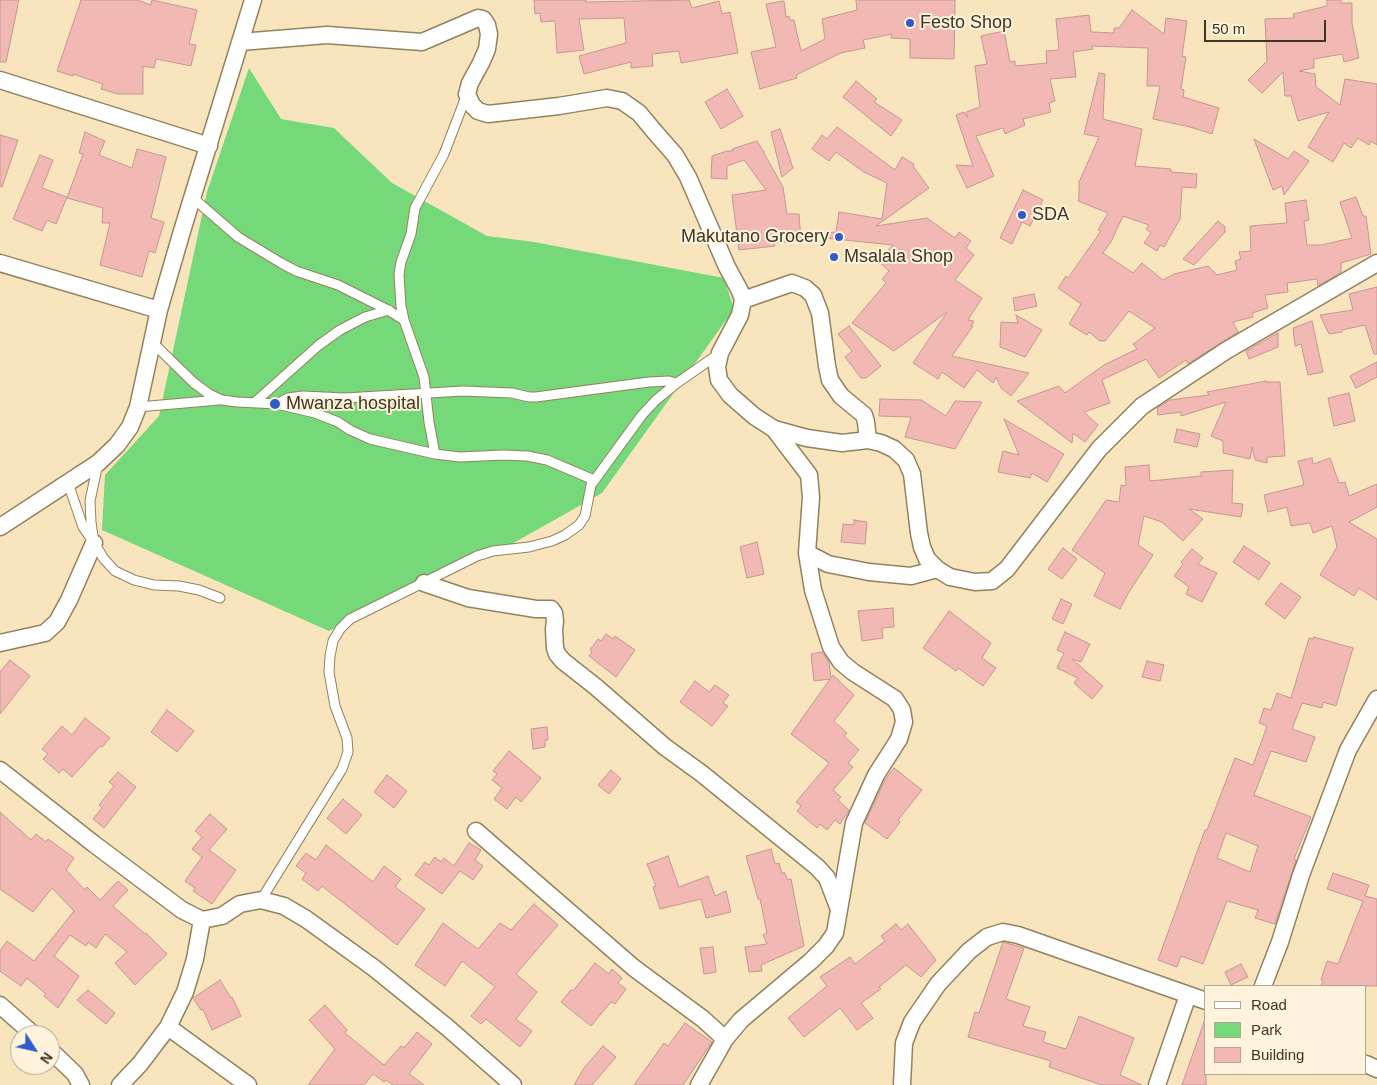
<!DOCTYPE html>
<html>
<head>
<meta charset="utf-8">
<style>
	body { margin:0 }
	#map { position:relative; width:1377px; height:1085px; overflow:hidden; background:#f8e5be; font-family:Arial,sans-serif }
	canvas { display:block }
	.legend { position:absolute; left:1204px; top:985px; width:162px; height:90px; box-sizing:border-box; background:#fff3dc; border:1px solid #b1a793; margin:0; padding:6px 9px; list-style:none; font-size:15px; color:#3d3626 }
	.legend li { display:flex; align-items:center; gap:10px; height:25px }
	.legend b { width:25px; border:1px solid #b1a793 }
	.north { position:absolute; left:10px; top:1025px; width:50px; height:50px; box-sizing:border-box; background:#fff3dc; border:1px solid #b1a793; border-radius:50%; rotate:125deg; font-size:14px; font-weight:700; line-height:20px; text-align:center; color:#3d3626 }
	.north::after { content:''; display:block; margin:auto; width:18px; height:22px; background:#305bca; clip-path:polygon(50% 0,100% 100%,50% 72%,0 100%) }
	.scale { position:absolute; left:1204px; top:20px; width:122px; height:22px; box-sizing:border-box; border:2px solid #3d3626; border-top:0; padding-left:6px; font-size:15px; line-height:18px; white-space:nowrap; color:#3d3626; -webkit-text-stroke:4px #fff3dc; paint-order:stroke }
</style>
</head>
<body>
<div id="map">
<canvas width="1377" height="1085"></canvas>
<ul class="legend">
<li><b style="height:6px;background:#fff"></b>Road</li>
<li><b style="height:14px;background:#75d879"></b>Park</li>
<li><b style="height:14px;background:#f2b8b3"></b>Building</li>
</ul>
<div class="north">N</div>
<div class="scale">50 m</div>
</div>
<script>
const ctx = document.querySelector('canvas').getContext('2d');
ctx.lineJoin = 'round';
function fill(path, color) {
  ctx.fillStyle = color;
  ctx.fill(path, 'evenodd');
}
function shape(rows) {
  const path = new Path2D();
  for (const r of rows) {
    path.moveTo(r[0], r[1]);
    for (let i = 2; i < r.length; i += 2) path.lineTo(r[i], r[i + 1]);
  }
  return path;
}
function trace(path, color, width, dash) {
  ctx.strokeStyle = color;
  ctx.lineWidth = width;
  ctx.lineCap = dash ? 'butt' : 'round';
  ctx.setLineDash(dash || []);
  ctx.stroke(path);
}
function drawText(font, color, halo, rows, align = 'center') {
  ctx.font = font + ' Arial,sans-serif';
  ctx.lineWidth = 4;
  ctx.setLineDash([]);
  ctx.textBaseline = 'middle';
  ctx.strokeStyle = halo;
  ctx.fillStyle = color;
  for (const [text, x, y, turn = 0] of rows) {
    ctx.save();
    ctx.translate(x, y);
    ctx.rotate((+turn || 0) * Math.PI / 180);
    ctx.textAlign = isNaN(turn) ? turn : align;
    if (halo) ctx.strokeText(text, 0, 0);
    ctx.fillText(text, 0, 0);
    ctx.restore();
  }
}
fill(shape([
	[249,68,281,119,334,128,392,183,487,236,534,242,724,278,734,309,602,493,496,553,329,631,102,530,105,475,159,416,207,192]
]), '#75d879');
const building = shape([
	[0,0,19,0,6,62,0,62,0,0],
	[81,0,137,0,151,5,152,0,197,10,189,44,196,45,191,66,156,59,154,68,143,66,143,94,118,94,101,89,103,84,73,74,73,76,57,71,81,0],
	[534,0,586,0,586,2,689,0,692,8,719,1,722,14,730,12,738,53,681,63,679,51,652,54,653,66,631,68,631,62,584,74,579,56,626,43,624,18,579,19,584,50,557,53,555,21,541,22,540,13,535,14,534,0],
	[856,0,955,0,954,59,910,58,910,39,891,38,892,34,863,40,865,48,841,53,796,75,797,78,760,89,751,52,776,47,766,4,784,1,786,17,789,16,790,20,794,20,801,51,825,39,822,19,857,10,856,0],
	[1327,0,1341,0,1341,3,1352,3,1352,24,1359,58,1344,62,1342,54,1314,59,1314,68,1299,71,1315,74,1316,87,1340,105,1345,79,1377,84,1377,145,1371,141,1369,145,1358,138,1351,148,1344,143,1333,162,1308,147,1329,112,1298,121,1291,96,1285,96,1283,72,1262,93,1248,80,1267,61,1265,19,1294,18,1293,14,1327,6,1327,0],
	[1132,10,1164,34,1166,18,1187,21,1182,56,1186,57,1181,89,1184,90,1183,97,1219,108,1212,134,1190,127,1153,119,1160,86,1147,86,1148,48,1092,46,1093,49,1073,52,1076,77,1050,79,1055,101,1049,103,1051,112,1023,119,1025,125,1005,134,1003,128,976,136,994,176,967,188,956,165,973,166,956,115,964,112,967,117,968,117,966,112,980,107,975,66,987,64,981,36,1004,31,1010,62,1015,61,1015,66,1047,63,1046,51,1059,50,1056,19,1089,15,1091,32,1114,33,1114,28,1119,28,1132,10],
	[1099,73,1105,74,1103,119,1142,129,1135,166,1171,169,1171,172,1197,174,1196,188,1182,187,1180,219,1164,247,1160,245,1157,251,1144,243,1151,233,1146,229,1149,225,1123,216,1111,242,1103,253,1133,273,1142,263,1163,280,1174,274,1208,266,1217,275,1237,270,1235,261,1241,259,1239,252,1251,251,1250,226,1287,223,1285,203,1306,200,1309,220,1304,221,1307,245,1321,245,1352,238,1340,202,1356,197,1363,216,1366,216,1371,254,1341,263,1341,272,1318,286,1317,279,1287,283,1288,292,1265,295,1268,308,1252,313,1253,317,1233,322,1238,332,1188,364,1186,360,1159,378,1146,359,1102,380,1110,403,1084,412,1098,425,1085,442,1073,433,1072,443,1017,401,1059,386,1065,393,1104,365,1137,349,1133,344,1155,328,1129,311,1105,341,1100,341,1089,332,1087,335,1069,324,1081,304,1058,288,1066,276,1068,278,1101,231,1098,230,1108,213,1078,201,1079,198,1079,182,1099,137,1084,134,1099,73],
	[856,81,877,99,874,102,902,120,891,136,843,97,856,81],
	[727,89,743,116,721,129,705,102,727,89],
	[837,127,895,170,902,157,914,164,913,166,929,188,876,226,927,218,955,238,959,232,971,241,966,248,974,255,955,280,982,298,968,320,974,321,971,326,973,326,952,356,1029,373,1011,396,1001,388,996,377,993,383,977,370,964,388,942,372,938,379,913,363,947,312,894,351,852,323,886,283,882,279,889,271,878,261,893,245,825,238,825,233,836,232,839,212,882,219,887,183,864,172,836,152,829,161,812,149,822,135,827,139,837,127],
	[780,129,793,168,782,177,771,132,780,129],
	[85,132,105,141,99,155,132,168,137,149,166,157,151,218,164,222,155,253,149,251,142,277,100,265,110,223,102,223,103,208,67,198,83,154,79,153,85,132],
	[0,135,18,140,2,187,0,186,0,135],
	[1254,139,1288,159,1294,151,1309,161,1284,195,1282,186,1273,190,1254,139],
	[757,141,763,151,764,151,764,153,783,187,787,214,799,214,801,241,774,243,775,246,739,250,732,195,766,190,744,160,727,166,727,179,711,178,712,156,727,151,733,151,732,149,757,141],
	[40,155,53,160,42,188,67,197,56,224,47,220,42,231,13,219,40,155],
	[1023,190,1043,200,1030,226,1022,222,1012,244,1000,238,1023,190],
	[1218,221,1225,227,1225,232,1214,244,1194,265,1183,259,1218,221],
	[1377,287,1377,354,1374,354,1365,325,1342,330,1342,332,1329,334,1320,315,1353,310,1349,294,1377,287],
	[1034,294,1037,306,1015,311,1013,298,1034,294],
	[1016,315,1042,330,1025,357,1000,347,1001,322,1018,323,1016,315],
	[1312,321,1323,372,1308,375,1301,344,1295,346,1293,328,1312,321],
	[849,326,881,366,866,378,861,378,845,357,852,351,838,334,849,326],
	[1278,333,1278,347,1249,359,1246,351,1278,333],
	[1377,362,1377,377,1356,388,1350,376,1377,362],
	[1266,381,1266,382,1280,382,1285,456,1267,457,1267,463,1255,460,1252,447,1250,459,1223,453,1223,441,1211,436,1226,402,1181,416,1181,412,1158,415,1157,408,1170,400,1209,395,1207,392,1266,381],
	[1349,393,1355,421,1334,426,1328,398,1349,393],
	[880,399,921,400,946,416,955,401,982,402,955,449,905,437,911,417,879,416,880,399],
	[1004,419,1064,454,1047,482,1032,473,1030,478,998,472,1003,451,1019,455,1004,419],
	[1177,429,1200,434,1197,447,1174,442,1177,429],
	[1312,458,1313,464,1330,458,1339,483,1345,482,1349,496,1377,484,1377,507,1349,522,1377,539,1377,600,1359,588,1354,596,1320,575,1337,547,1332,526,1313,533,1310,523,1291,526,1287,507,1268,512,1264,495,1304,485,1298,461,1312,458],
	[1149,465,1150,481,1201,476,1201,472,1233,470,1232,503,1243,504,1241,517,1189,509,1203,519,1183,541,1162,522,1144,516,1138,545,1153,555,1129,592,1120,609,1094,596,1105,573,1072,550,1106,500,1119,502,1121,485,1126,486,1125,467,1149,465],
	[854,520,867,522,865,544,841,542,843,524,854,525,854,520],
	[757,542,764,574,747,578,740,547,757,542],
	[1244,546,1270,563,1259,580,1233,562,1244,546],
	[1063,548,1077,559,1062,579,1048,569,1063,548],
	[1192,549,1203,558,1198,564,1217,573,1202,602,1186,594,1189,587,1174,576,1183,564,1181,562,1192,549],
	[1281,583,1301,597,1285,619,1265,604,1281,583],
	[1061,599,1072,604,1063,624,1052,619,1061,599],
	[893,608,894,627,882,628,883,638,862,641,858,611,893,608],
	[949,611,991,643,982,658,996,668,983,686,958,668,956,671,923,648,949,611],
	[1065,632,1090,644,1081,662,1072,659,1103,686,1092,699,1074,683,1078,678,1057,668,1064,653,1057,650,1065,632],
	[606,634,613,639,615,636,635,650,616,677,589,656,592,652,590,650,598,639,601,641,606,634],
	[1314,637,1353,648,1336,706,1323,702,1322,708,1302,703,1292,729,1315,737,1306,762,1271,751,1254,795,1311,817,1294,859,1296,860,1275,924,1255,918,1258,910,1227,901,1203,964,1181,956,1177,967,1158,960,1205,830,1207,830,1235,758,1253,765,1267,726,1259,723,1264,708,1271,710,1277,693,1291,698,1309,638,1314,639,1314,637],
	[1226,833,1258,846,1250,872,1217,858,1226,833],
	[822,652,829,662,831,678,833,675,854,695,834,721,847,733,844,736,859,750,848,763,853,767,833,790,841,797,838,800,849,810,840,824,835,820,827,830,820,824,817,828,797,811,801,806,796,802,829,763,791,734,830,679,814,681,811,654,822,652],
	[10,660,30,676,0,714,0,672,10,660],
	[1147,661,1164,665,1160,681,1142,677,1147,661],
	[695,681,709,692,715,685,729,695,723,703,728,706,712,726,680,702,695,681],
	[167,710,194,731,177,752,151,732,167,710],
	[85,718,110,738,102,747,100,746,72,777,63,769,59,773,43,759,48,754,42,749,62,726,72,735,85,718],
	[547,727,548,740,545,740,545,747,533,749,531,729,547,727],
	[509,751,541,778,521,802,516,797,507,809,494,799,502,788,492,780,497,774,493,771,509,751],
	[894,768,922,790,898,820,900,822,887,839,865,823,885,780,894,768],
	[611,770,621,779,609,794,598,785,611,770],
	[118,772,136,787,104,828,93,819,102,808,99,805,114,786,109,782,118,772],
	[387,775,407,791,394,808,374,792,387,775],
	[343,799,362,815,346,834,327,818,343,799],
	[0,812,31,840,36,834,46,842,48,839,74,858,66,870,85,890,87,887,100,900,118,881,128,890,113,906,145,934,146,933,167,954,135,985,115,963,127,952,105,934,96,948,88,942,86,946,70,935,54,956,79,976,58,1008,44,996,46,994,27,978,21,986,0,971,0,951,7,941,34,961,74,911,52,888,33,912,0,889,0,812],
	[210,814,227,829,209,850,236,870,212,904,193,891,195,888,185,881,202,857,192,849,202,837,195,831,210,814],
	[469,843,481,850,475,860,483,866,473,880,460,871,442,894,415,875,425,862,429,865,435,857,441,862,444,858,454,866,469,843],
	[326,845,373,882,384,866,401,879,395,887,425,909,397,945,322,886,318,891,302,879,306,873,296,866,306,853,316,860,326,845],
	[771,849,775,864,779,863,782,874,784,872,788,880,791,879,804,946,761,965,762,971,749,972,745,947,767,944,763,935,767,933,760,899,758,899,746,856,771,849],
	[668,856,679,887,708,876,715,896,726,891,731,912,706,918,701,899,660,909,653,887,656,886,647,864,668,856],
	[1333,873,1369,885,1365,896,1377,899,1377,986,1321,986,1323,981,1321,980,1327,961,1338,964,1363,901,1327,889,1333,873],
	[534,904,558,925,516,974,537,992,516,1019,532,1031,520,1047,486,1019,481,1024,471,1016,495,987,462,961,445,986,415,965,443,923,478,949,500,923,511,930,534,904],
	[896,924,901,930,908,924,936,960,921,977,906,965,879,987,881,989,861,1003,873,1018,857,1030,840,1008,804,1037,788,1018,827,986,820,977,850,957,855,964,885,941,881,936,896,924],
	[1003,942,1024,948,1006,999,1030,1007,1023,1026,1046,1032,1043,1042,1066,1049,1079,1016,1134,1038,1120,1075,1142,1085,1102,1085,1049,1067,1051,1061,968,1037,975,1012,979,1013,1003,942],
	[713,947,716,972,704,974,700,948,713,947],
	[595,963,609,974,612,969,622,978,618,983,626,989,615,1004,612,1002,610,1003,591,1026,561,1002,571,990,573,991,595,963],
	[1241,964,1248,977,1231,985,1225,972,1241,964],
	[220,980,231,998,232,997,241,1016,212,1030,203,1009,201,1010,193,998,220,980],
	[88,990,115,1013,106,1024,77,1000,88,990],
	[325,1005,347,1030,345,1033,384,1065,401,1046,404,1048,417,1032,432,1044,409,1074,424,1085,393,1085,386,1080,384,1082,373,1074,364,1085,308,1085,335,1049,309,1020,325,1005],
	[1204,1022,1206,1022,1206,1085,1182,1085,1204,1022],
	[685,1023,712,1042,683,1085,634,1085,664,1043,668,1046,685,1023],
	[603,1046,616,1057,592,1085,574,1085,584,1068,603,1046]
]);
fill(building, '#f2b8b3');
trace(building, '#c49793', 1);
const service = shape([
	[193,198,238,237,281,263,296,271,338,285,388,310,404,320],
	[153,343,194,383,209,394,222,400,237,402,277,404,315,413,338,422,350,430,370,439,435,454,460,457,503,455,527,456,547,460,594,480],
	[254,403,319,345,340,330,365,317,389,310],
	[277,404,288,398,303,396,345,398,463,391,512,393,529,397,536,397,649,382,669,381,677,383],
	[138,407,219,400],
	[435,454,429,422,424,377,404,320,401,306,399,274,401,262,411,234,415,208,444,154,467,94],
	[98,463,90,501,91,522,94,543,104,559,115,571,134,580,154,585,179,586,199,590,220,598],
	[68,483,83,527,92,540],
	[261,900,342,769,348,752,347,738,335,706,329,672,330,656,333,641,340,629,350,619,477,556,493,551,529,547,552,541,565,535,579,525,585,516,591,485,642,415,656,400,677,383,720,353]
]);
const minor = shape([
	[240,42,327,35,422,42,478,18,483,19,487,25,489,34,487,49,481,63,470,83,467,94,472,105,478,111,488,114,559,106,607,98,622,101,639,113,654,131,675,155,688,177,727,267,740,291,743,300,740,315,720,353,717,367,719,380,730,395,754,416,774,429,807,438,842,443,868,440,881,443,894,449,906,460,912,474,919,533,922,547,927,559,937,569,950,577,975,582,992,581,1007,569,1099,449,1142,406,1227,350,1377,263],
	[0,80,209,146],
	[0,263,159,310],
	[743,300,792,283,805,288,813,295,820,313,827,366,830,380,841,396,864,415,866,422,868,440],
	[0,527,98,463,117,445,130,427,138,407,159,310,182,231,253,0],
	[807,553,828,564,869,572,911,576,937,569],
	[424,583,468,598,536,609,551,609,554,613,555,621,554,629,555,648,557,654,563,661,596,687,665,747,701,773,817,867,827,878,838,907],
	[0,643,45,633,57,622,69,600,94,543],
	[0,770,94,844,182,910,202,920,222,916,240,904,261,900,284,906,306,919,374,968,448,1028,513,1085],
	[476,831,634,968,703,1019,725,1039],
	[1263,986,1280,942,1301,875,1348,750,1377,699],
	[0,1005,34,1035],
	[168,1027,248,1085],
	[50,1050,75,1074,81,1085],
	[1366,1064,1377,1069],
	[120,1085,140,1064,168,1027,185,992,195,959,202,920],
	[699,1085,725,1039,741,1020,811,961,826,946,835,933,854,823,876,775,899,739,904,722,902,710,895,699,853,672,841,662,831,647,813,590,807,553,811,497,809,475,774,429],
	[902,1085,904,1043,912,1022,938,984,969,951,987,937,1003,932,1018,935,1206,1001],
	[1157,1085,1188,995]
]);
trace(service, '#93825e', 11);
trace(minor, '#93825e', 19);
trace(service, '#fff', 9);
trace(minor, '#fff', 16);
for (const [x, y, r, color] of [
	[910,23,5,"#305bca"],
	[1022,215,5,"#305bca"],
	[839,237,5,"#305bca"],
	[834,257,5,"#305bca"],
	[275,404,6,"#305bca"]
]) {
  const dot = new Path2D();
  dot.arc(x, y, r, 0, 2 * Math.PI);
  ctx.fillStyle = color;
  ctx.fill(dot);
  trace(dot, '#fff3dc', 2);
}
drawText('18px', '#3d3626', '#fff3dc', [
	["Festo Shop",920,23],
	["SDA",1032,215],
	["Makutano Grocery",829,237,"right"],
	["Msalala Shop",844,257],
	["Mwanza hospital",286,404]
], 'left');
</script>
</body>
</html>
